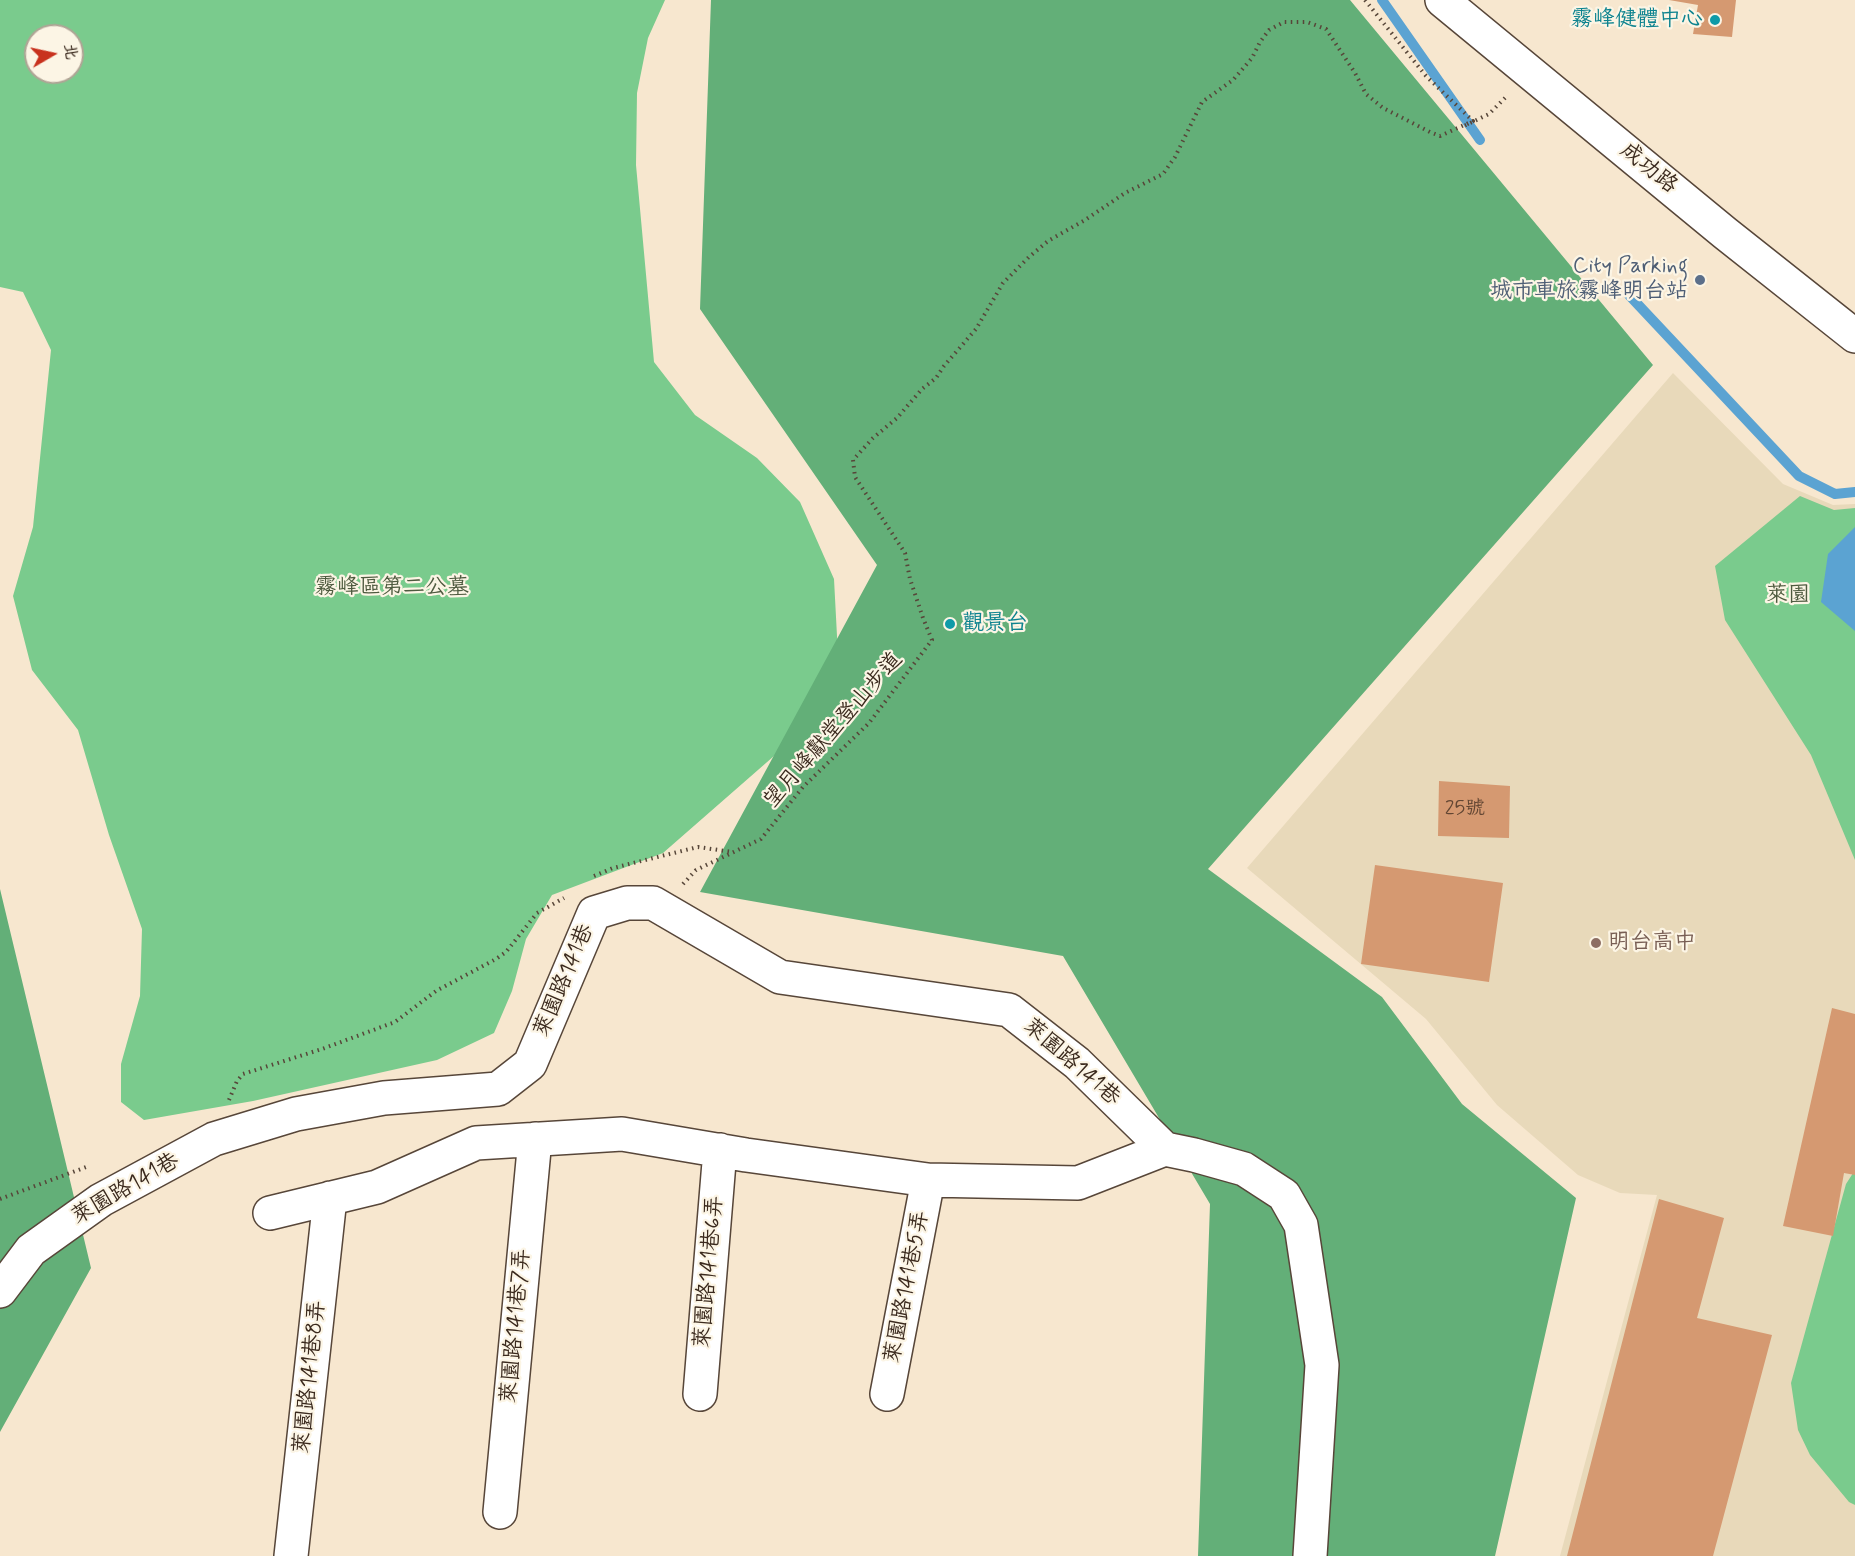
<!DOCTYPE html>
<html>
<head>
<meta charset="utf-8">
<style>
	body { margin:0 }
	#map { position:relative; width:1855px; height:1556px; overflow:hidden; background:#f7e7cf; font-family:Mynerve,"LXGW WenKai TC",sans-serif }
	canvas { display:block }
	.north { position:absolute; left:24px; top:24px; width:60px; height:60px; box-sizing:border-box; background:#fcf5e5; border:2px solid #afa495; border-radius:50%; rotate:81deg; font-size:16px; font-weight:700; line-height:24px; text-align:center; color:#3b2a1e }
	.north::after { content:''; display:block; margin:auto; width:21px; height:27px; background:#c8321e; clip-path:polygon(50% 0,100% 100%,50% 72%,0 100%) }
</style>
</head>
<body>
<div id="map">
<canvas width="1855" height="1556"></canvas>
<div class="north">北</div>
</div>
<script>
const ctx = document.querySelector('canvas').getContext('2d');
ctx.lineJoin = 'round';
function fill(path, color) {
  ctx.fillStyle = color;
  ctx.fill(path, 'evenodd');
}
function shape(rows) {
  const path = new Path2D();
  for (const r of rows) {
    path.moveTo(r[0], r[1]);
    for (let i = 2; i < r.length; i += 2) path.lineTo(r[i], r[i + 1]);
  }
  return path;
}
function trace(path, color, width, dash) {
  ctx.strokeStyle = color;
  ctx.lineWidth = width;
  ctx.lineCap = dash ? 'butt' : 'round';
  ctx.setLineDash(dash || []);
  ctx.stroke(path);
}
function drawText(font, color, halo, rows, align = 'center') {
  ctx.font = font + ' Mynerve,"LXGW WenKai TC",sans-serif';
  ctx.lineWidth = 4.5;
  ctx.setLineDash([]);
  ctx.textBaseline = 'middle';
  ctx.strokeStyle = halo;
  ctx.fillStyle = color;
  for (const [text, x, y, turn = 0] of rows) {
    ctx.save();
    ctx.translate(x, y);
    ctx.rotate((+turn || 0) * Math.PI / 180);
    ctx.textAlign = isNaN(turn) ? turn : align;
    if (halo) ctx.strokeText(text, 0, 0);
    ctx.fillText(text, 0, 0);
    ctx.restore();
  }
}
fill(shape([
	[1673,373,1783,484,1833,505,1855,504,1855,1556,1560,1556,1657,1195,1620,1193,1578,1175,1497,1105,1426,1019,1247,868]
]), '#e8d9ba');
fill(shape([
	[0,0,665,0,648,38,637,93,636,165,654,362,695,415,757,458,800,502,834,579,838,655,782,749,663,853,552,895,526,939,512,991,494,1033,437,1060,253,1101,144,1120,121,1102,121,1064,140,996,142,929,109,835,78,730,32,670,13,596,33,527,51,350,23,292,0,287],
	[36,36,72,36,72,72,36,72],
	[1800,496,1834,510,1855,508,1855,860,1811,755,1725,620,1715,566],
	[1855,1170,1855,1505,1849,1502,1810,1455,1798,1430,1791,1383,1846,1184]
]), '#7acb8d');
fill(shape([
	[711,0,1350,0,1653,365,1208,869,1382,997,1462,1104,1576,1198,1495,1556,1198,1556,1210,1204,1063,956,700,892,877,565,700,309],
	[0,889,91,1268,0,1432]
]), '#63af78');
fill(shape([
	[1855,527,1855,631,1821,602,1828,554]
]), '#5ba3d2');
trace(shape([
	[1382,0,1480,140],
	[1629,295,1799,476,1835,494,1855,492]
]), '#5ba3d2', 10);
fill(shape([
	[1669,0,1736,0,1732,37,1693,34,1698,5],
	[1439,781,1510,786,1509,838,1438,836],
	[1375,865,1503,883,1489,982,1361,964],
	[1832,1008,1855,1014,1855,1175,1844,1173,1833,1236,1783,1226],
	[1659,1199,1724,1218,1697,1318,1772,1335,1713,1556,1567,1556]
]), '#d59971');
const street = shape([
	[1442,0,1725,233,1855,336],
	[270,1213,377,1187,476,1143,622,1134,746,1155,928,1180,1078,1183,1165,1149,1194,1155,1244,1169,1284,1195,1301,1225,1322,1365,1310,1556],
	[0,1291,31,1250,101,1200,214,1139,296,1114,384,1098,498,1089,530,1064,594,913,627,903,653,903,780,977,1009,1010,1077,1063,1165,1149],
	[700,1394,720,1150],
	[887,1394,928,1180],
	[500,1512,535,1139],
	[291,1556,330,1198]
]);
trace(street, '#574639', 36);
trace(shape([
	[1365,0,1426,76,1473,121],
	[594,876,613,868,698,847,732,852],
	[683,884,696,870,761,839,803,787,869,723,932,640,923,618,910,579,905,553,855,477,853,460,873,438,897,418,922,389,936,378,944,366,976,329,1003,283,1029,257,1048,241,1085,220,1125,193,1163,174,1175,157,1202,102,1233,80,1252,58,1260,42,1269,30,1284,22,1307,22,1326,29,1355,73,1366,94,1383,108,1430,132,1440,136,1473,121,1464,126,1489,114,1508,95],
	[229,1100,237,1081,243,1074,322,1049,395,1022,436,991,496,959,506,952,537,913,564,898],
	[0,1199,89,1166]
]), '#574639', 4, [1.5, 4.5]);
trace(street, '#fff', 33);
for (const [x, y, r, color] of [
	[1715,20,6,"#0f9aa8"],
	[1700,280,6,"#5c6f8a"],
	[950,624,6,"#0f9aa8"],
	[1596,943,6,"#8d6e63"]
]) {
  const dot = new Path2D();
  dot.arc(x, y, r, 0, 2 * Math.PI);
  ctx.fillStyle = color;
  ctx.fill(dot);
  trace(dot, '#fcf5e5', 2);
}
drawText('20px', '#624633', null, [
	["25號",1465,810]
]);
drawText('22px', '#0d838f', '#fcf5e5', [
	["霧峰健體中心",1703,20],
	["觀景台",962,624,"left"]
], 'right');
drawText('22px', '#3b2a1e', '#fcf5e5', [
	["成功路",1648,169,39],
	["望月峰獻堂登山步道",834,731,-49],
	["萊園路141巷",565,981,-67],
	["萊園路141巷",1071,1063,41],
	["萊園路141巷",126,1190,-30],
	["萊園路141巷6弄",710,1272,-85],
	["萊園路141巷5弄",908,1287,-79],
	["萊園路141巷7弄",517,1326,-85],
	["萊園路141巷8弄",311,1377,-84]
]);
drawText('22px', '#4e5e75', '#fcf5e5', [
	["City Parking",1688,267],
	["城市車旅霧峰明台站",1688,292]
], 'right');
drawText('22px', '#4e5a3f', '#fcf5e5', [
	["霧峰區第二公墓",392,588],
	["萊園",1788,596]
]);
drawText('22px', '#785e54', '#fcf5e5', [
	["明台高中",1608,943]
], 'left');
</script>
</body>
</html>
